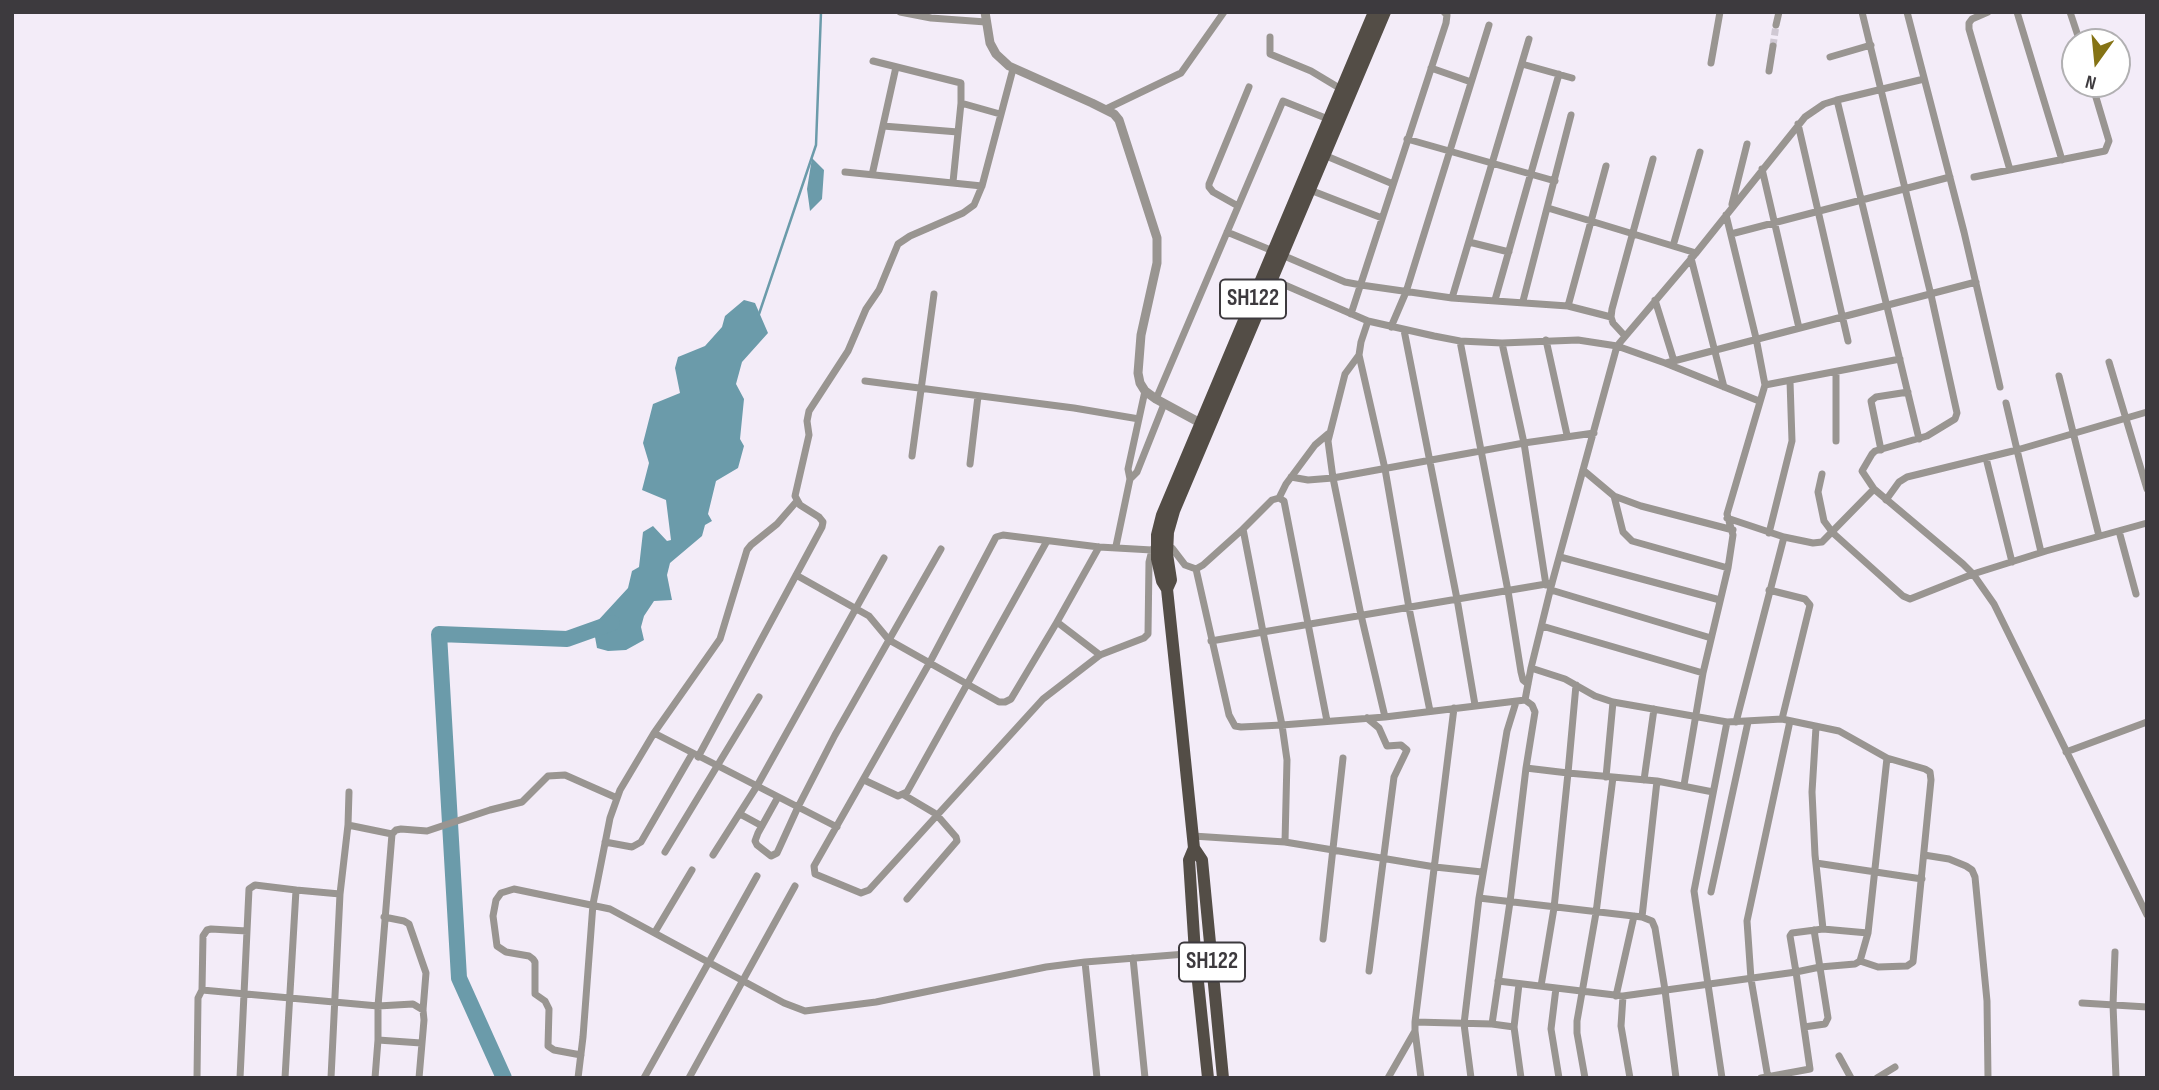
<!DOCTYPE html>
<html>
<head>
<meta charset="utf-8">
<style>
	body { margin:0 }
	#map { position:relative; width:2159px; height:1090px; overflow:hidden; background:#f3ecf8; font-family:"Sofia Sans Condensed",sans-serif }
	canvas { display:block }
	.frame { position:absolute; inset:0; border:14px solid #3d3a3e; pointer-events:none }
	.north { position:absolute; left:2061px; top:28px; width:70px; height:70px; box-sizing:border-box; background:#fff; border:2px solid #b1b0b2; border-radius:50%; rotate:195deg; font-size:19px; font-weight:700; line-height:28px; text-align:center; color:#3d3a3e }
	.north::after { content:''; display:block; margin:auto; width:24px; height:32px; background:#857315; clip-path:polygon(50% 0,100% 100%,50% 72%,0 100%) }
</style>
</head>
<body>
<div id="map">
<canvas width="2159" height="1090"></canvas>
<div class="frame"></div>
<div class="north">N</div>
</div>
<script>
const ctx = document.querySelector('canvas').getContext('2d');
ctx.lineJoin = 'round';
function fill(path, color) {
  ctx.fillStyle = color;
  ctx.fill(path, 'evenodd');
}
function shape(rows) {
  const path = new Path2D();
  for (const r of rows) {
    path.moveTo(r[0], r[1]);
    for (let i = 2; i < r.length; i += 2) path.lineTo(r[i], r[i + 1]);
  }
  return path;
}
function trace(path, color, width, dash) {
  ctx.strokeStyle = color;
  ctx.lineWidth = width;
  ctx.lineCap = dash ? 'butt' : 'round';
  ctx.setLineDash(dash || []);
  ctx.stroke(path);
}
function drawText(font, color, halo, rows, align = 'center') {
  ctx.font = font + ' "Sofia Sans Condensed",sans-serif';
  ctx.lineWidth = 6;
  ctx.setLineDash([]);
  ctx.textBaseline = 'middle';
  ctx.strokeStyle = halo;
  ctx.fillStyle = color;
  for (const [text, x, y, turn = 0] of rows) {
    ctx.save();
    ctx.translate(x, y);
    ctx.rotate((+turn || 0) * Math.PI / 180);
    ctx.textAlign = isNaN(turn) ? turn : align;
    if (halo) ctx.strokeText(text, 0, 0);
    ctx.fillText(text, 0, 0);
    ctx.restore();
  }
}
fill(shape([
	[812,158,824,170,822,199,810,211,807,189],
	[744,300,755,303,768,333,742,362,736,384,744,399,740,439,744,446,738,468,716,481,708,514,712,521,705,525,702,536,670,563,667,575,672,600,654,601,644,616,641,627,644,640,626,650,608,651,597,648,593,626,628,588,632,571,639,567,643,532,653,526,667,541,671,540,666,500,642,490,649,463,643,443,653,404,680,393,675,368,678,357,705,346,722,327,725,316]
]), '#6b9baa');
trace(shape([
	[759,314,816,145,821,12]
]), '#6b9baa', 2.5);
trace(shape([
	[504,1078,459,978,439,634,567,639,612,623]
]), '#6b9baa', 16);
trace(shape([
	[1773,46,1776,25]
]), '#cfc8d3', 7, [7, 3.5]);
trace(shape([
	[900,12,931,18,986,22],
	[1907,12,1964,232,2000,387],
	[1988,12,1972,19,1969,23,1969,29,2010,170],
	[2017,12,2062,160],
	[2070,12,2080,42],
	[1776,25,1779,12],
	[1270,37,1270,54,1311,71,1341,89],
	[1830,57,1871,45],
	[873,61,961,83,961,103,953,182],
	[1711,63,1720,12],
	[1522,64,1572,78],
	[1431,68,1471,82],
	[1769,71,1773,46],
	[1837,100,1919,439],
	[961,103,1000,114],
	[1106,109,1181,73,1224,12],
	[1798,124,1848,341],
	[883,126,958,132],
	[1407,139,1555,181],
	[1324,155,1393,184],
	[1762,169,1799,328],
	[845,172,982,186],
	[872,175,896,67],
	[1974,177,2105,151,2109,141,2092,84],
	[1310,190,1382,218],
	[1732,204,1747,144],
	[1238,206,1213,192,1209,187,1209,184,1249,87],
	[1548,208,1696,253],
	[1227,232,1273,251],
	[1731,234,1950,177],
	[1469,242,1509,252],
	[1673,246,1700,152],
	[1282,255,1345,282,1361,285,1452,298,1568,306,1611,317],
	[1691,258,1724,387],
	[1271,279,1368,321,1434,336,1460,341,1502,343,1578,340,1617,346,1665,363,1759,401],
	[1452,298,1529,39],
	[1495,300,1559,74],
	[1655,300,1674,361],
	[1523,301,1571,115],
	[1568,306,1606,166],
	[1351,314,1446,23,1447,15,1444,12],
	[1368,321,1361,342,1359,355,1345,374,1328,441,1333,478,1361,615,1385,717],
	[1391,327,1406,292,1489,25],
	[1404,330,1457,599,1475,705],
	[1625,336,1613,323,1611,317,1612,309,1653,159],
	[1546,340,1567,435],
	[1460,341,1508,591,1521,672,1523,680,1528,684],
	[1502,343,1524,443,1546,585],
	[1359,355,1385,469,1409,608,1430,711],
	[2109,362,2147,489],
	[1666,363,1976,282],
	[2059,376,2099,536],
	[865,381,1074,408,1139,419],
	[1765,385,1900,359],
	[1156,399,1283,101,1328,119],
	[2006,403,2041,552],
	[1836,441,1836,372],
	[1881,450,1871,401,1876,397,1908,392],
	[912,456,934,294],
	[1986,458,2012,562],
	[970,464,978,396],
	[1583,470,1614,496,1641,506,1733,530],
	[1822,474,1818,492,1824,521,1833,533,1903,596,1910,599,1973,574,2046,551,2147,523],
	[1291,477,1308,480,1333,478,1524,443,1594,433],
	[1130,479,1137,472,1164,404],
	[1874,489,1963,564,1973,574,1994,604,2147,915],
	[1614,496,1623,532,1632,541,1728,568],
	[1279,498,1286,484,1315,445,1328,434],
	[1886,500,1899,482,1907,477,2017,450,2147,412],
	[1727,518,1784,537,1736,722],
	[1243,529,1272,500,1279,498,1284,501,1327,721],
	[2119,531,2136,594],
	[1769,533,1792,441,1790,381],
	[1784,537,1813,543,1822,542,1874,489,1862,471,1872,454,1875,451,1927,436,1955,419,1957,413,1931,295,1862,12],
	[1116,546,1130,479,1128,469,1145,391],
	[1166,546,1172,548,1185,565,1196,569,1203,565,1243,529,1263,632,1211,641],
	[1152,550,1099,547,1003,535,996,537,930,662,814,866,815,874,861,893,869,890,1043,699,1100,655,1144,638,1148,634,1149,562,1152,550,1155,546],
	[1560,557,1720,600],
	[1196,569,1229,715,1235,726,1241,727,1282,725,1385,717,1525,700,1532,705,1535,712,1526,768],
	[796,575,869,616,889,640,941,549],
	[1551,590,1711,638],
	[1769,590,1805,599,1810,605,1782,719],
	[1057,622,1099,547],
	[1542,626,1703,673],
	[1531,668,1565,679,1595,696,1613,702,1727,722,1782,719,1839,731,1887,758,1925,769,1930,772,1931,780,1913,962,1907,966,1878,967,1860,961],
	[1525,700,1531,668,1552,583,1617,346,1696,253,1805,117,1824,104,1837,100,1924,79],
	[1367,718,1379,728,1387,746,1401,745,1407,750,1394,777,1369,971],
	[1816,727,1812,792,1815,855,1823,929,1792,933,1790,936,1796,972,1820,967,1855,964,1860,961,1868,933,1887,758],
	[654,733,837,827],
	[2066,752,2147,722],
	[698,757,822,527,823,522,819,517,800,505,795,496,809,435,807,421,809,411,848,351,866,309,879,290,898,244,910,236,963,213,974,205,982,186,1013,69],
	[1606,777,1613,702],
	[864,780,898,796,907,792,1047,541],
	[1644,780,1654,709],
	[1684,785,1703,673,1728,568,1733,535,1727,514,1765,385,1756,338,1726,215],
	[904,795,936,814,956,837,957,841,907,899],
	[778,797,758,833,755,841,757,845,771,856,777,853,798,807,835,735,889,640,999,702,1005,702,1011,699,1057,622,1100,655],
	[740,814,762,826],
	[348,825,392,834],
	[1193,836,1285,842,1435,867,1482,872],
	[605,842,632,847,641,842,692,754],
	[1285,842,1287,760,1282,725,1263,632,1552,583],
	[665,852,759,697],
	[713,855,757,786,884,558],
	[1924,855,1949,859,1966,866,1972,870,1975,877,1987,1001,1988,1078],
	[1816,863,1922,879],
	[1711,892,1748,722],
	[1479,898,1642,917,1652,921,1655,928,1665,990,1676,1078],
	[384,917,404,921,409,924,426,973,423,1010,424,1020,419,1078],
	[1642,917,1657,781],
	[1823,929,1868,933],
	[655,932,692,870],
	[1323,939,1343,758],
	[2115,952,2113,1005,2116,1078],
	[1133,958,1145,1078],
	[1085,962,1097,1078],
	[1498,981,1623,996,1796,972,1810,1069,1761,1078],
	[1519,984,1514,1027,1521,1078],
	[1541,986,1554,908,1568,773,1613,777],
	[1556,988,1551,1029,1559,1078],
	[202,990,378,1006,413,1004,423,1010],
	[1616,996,1634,916],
	[1623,996,1621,1026,1630,1078],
	[2082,1003,2147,1007],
	[1415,1022,1454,708],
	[1492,1024,1510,902,1526,768,1568,773,1576,685],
	[1804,1027,1825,1024,1828,1018,1814,930],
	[1415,1031,1421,1078],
	[378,1040,421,1043],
	[581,1055,554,1050,548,1046,549,1009,545,1001,535,994,535,962,533,959,529,956,506,952,497,946,493,916,496,900,501,893,514,889,610,909,784,1003,805,1011,876,1002,1046,967,1085,962,1211,952],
	[1839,1056,1851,1078],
	[197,1078,198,998,202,990,203,936,207,930,211,929,247,931],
	[240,1078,249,889,255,885,296,890],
	[285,1078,296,890,340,894],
	[331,1078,340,894,348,825,349,792],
	[375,1078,378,1040,378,1006,392,834,396,830,401,829,427,831,490,810,522,802,548,776,565,775,617,798],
	[578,1078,583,1037,593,904,610,818,620,790,654,733,720,639,747,550,751,545,777,524,797,501],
	[644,1078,757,876],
	[689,1078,795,886],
	[1388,1078,1415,1031,1415,1022,1492,1024,1514,1027],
	[1471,1078,1464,1024,1479,898,1507,731,1516,702],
	[1585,1078,1577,1033,1577,1021,1596,913,1613,777,1657,781,1713,792],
	[1722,1078,1694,891,1727,722],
	[1768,1078,1751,979,1747,921,1790,721],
	[1877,1078,1895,1067]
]), '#999591', 7);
trace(shape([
	[985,12,990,43,996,54,1009,66,1092,103,1114,114,1119,120,1157,238,1157,263,1141,335,1138,373,1140,383,1145,391,1156,399,1204,425]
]), '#999591', 9);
trace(shape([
	[1167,589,1162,581,1157,559,1157,535,1162,515,1374,12],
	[1194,848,1189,860,1195,953,1208,1078],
	[1223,1078,1202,860,1194,848,1181,721,1167,589,1171,580,1167,554,1168,532,1174,511,1385,12]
]), '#534d46', 12);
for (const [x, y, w] of [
	[1253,299,66],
	[1212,962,66]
]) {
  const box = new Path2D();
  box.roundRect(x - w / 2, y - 19.5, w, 39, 5);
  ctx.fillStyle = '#fff';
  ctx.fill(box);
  trace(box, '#3d3a3e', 2);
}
drawText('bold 23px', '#3d3a3e', null, [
	["SH122",1253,299],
	["SH122",1212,962]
]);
</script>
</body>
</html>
